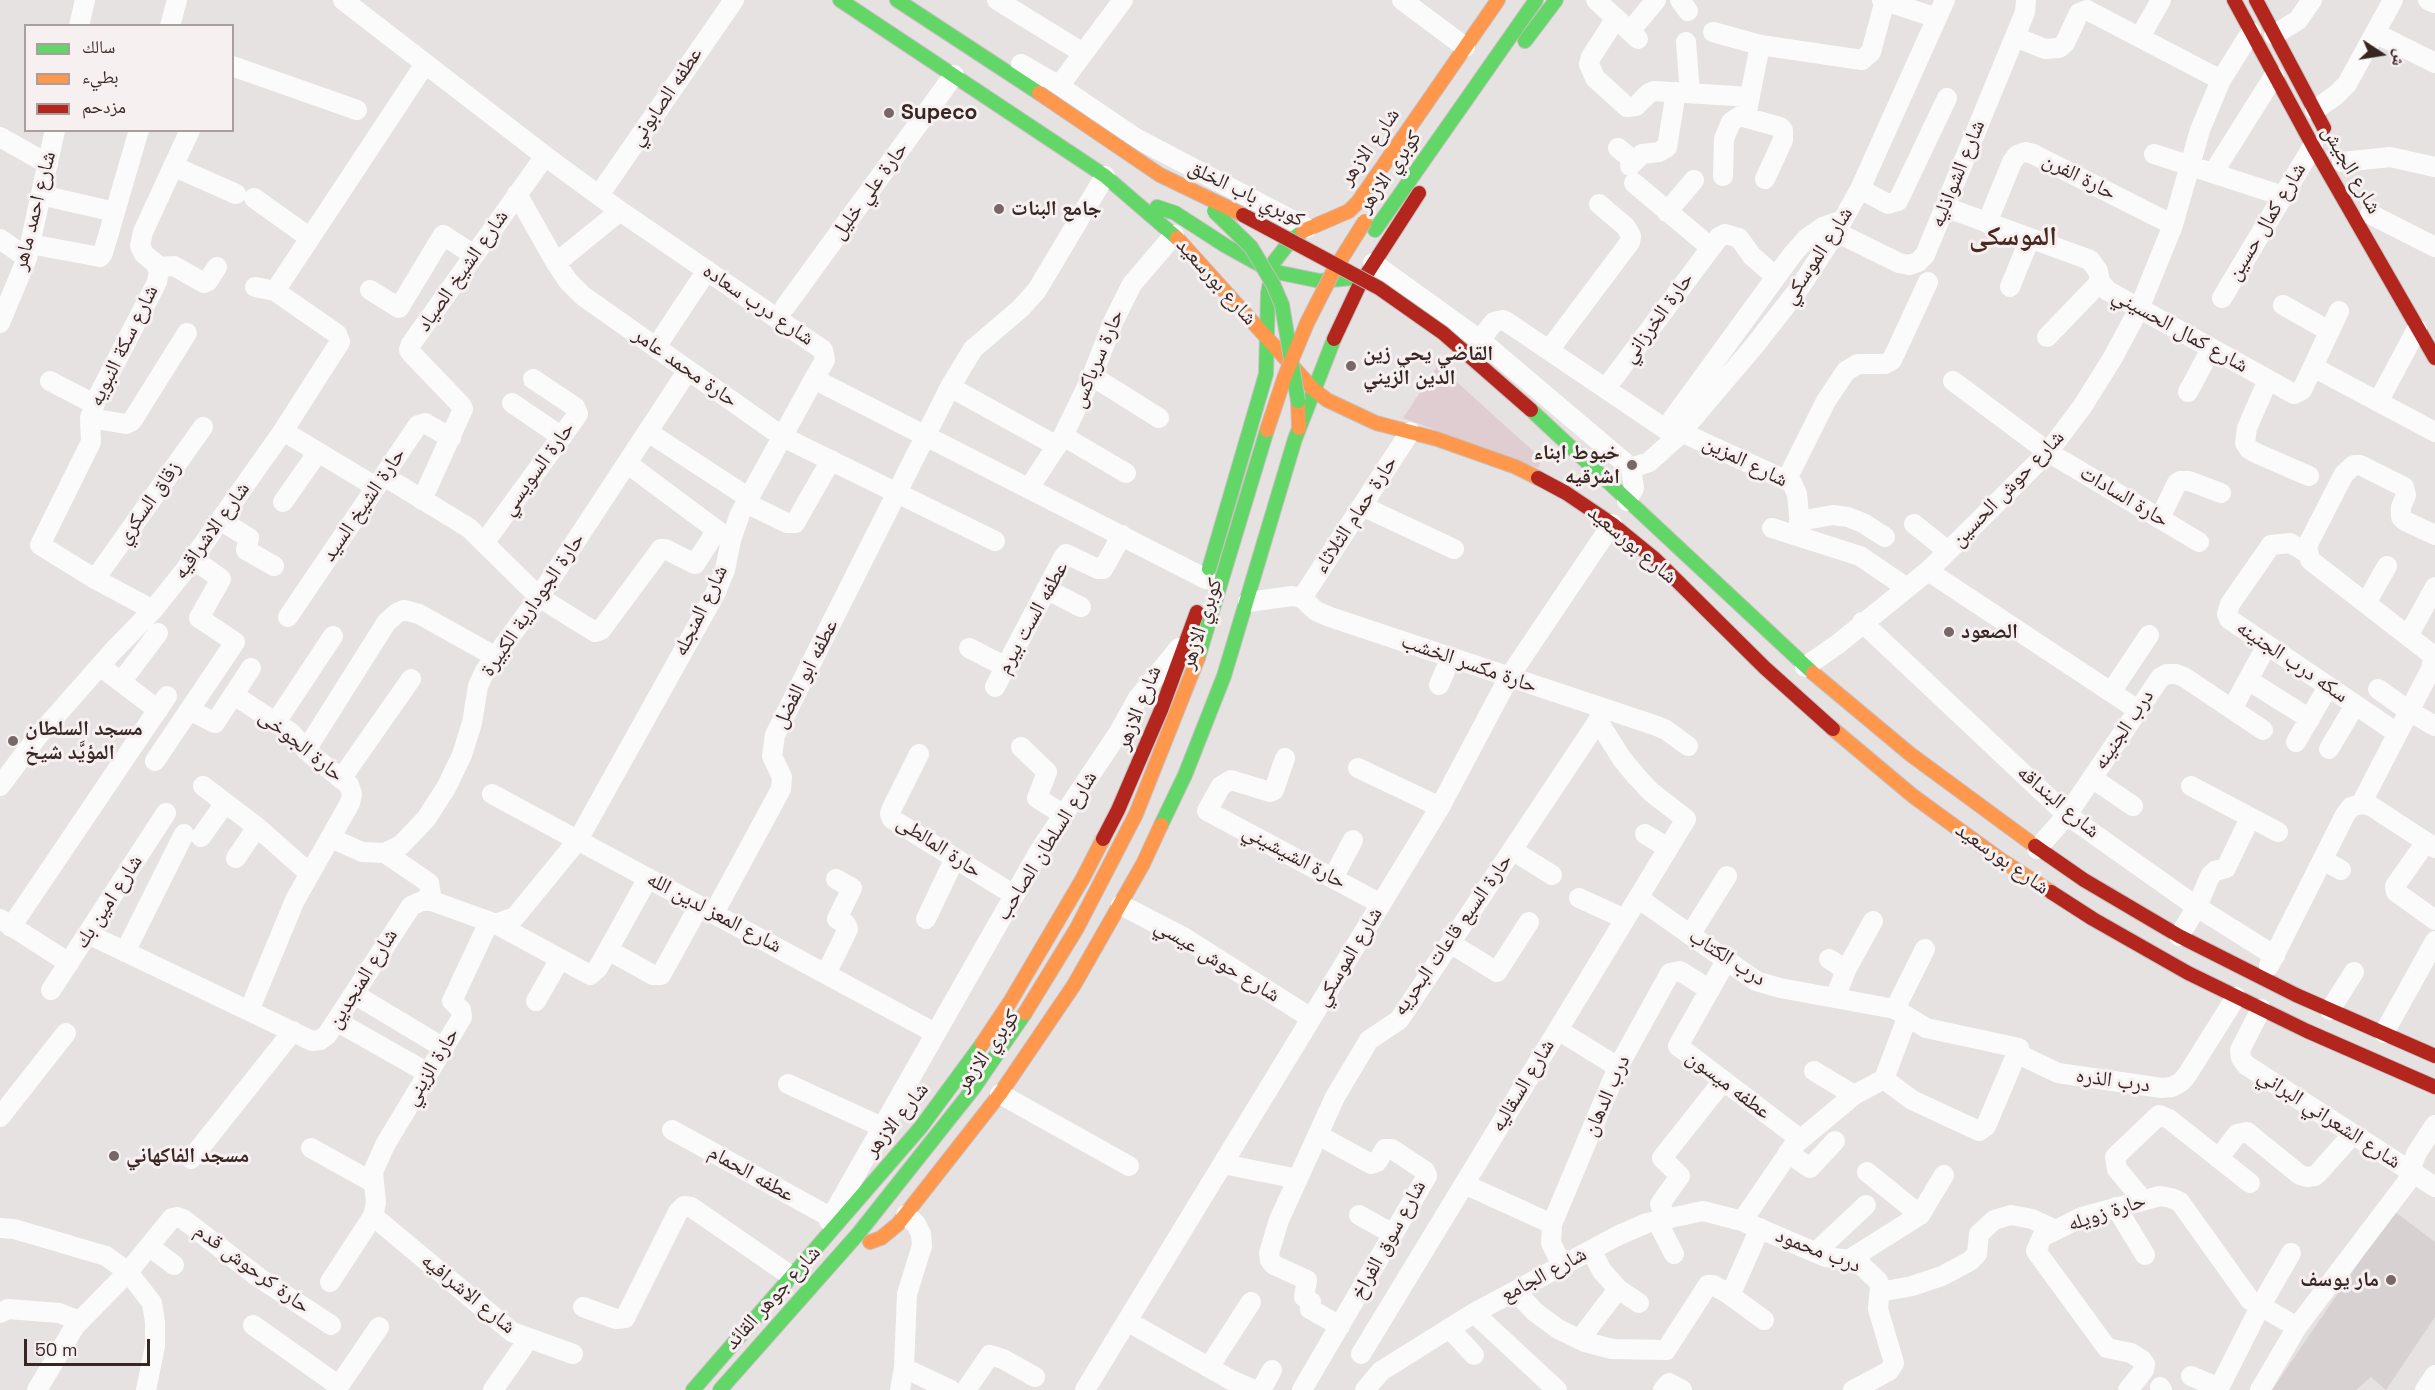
<!DOCTYPE html>
<html>
<head>
<meta charset="utf-8">
<style>
	body { margin:0 }
	#map { position:relative; width:2435px; height:1390px; overflow:hidden; background:#e7e2e2; font-family:"Space Grotesk","Noto Naskh Arabic",sans-serif }
	canvas { display:block }
	.legend { position:absolute; left:24px; top:24px; width:210px; height:108px; box-sizing:border-box; background:#f6f0f1; border:2px solid #aa9f9f; margin:0; padding:8px 10px; list-style:none; font-size:18px; color:#382623 }
	.legend li { display:flex; align-items:center; gap:12px; height:30px }
	.legend b { width:30px; border:2px solid #aa9f9f }
	.north { position:absolute; left:2351px; top:24px; width:60px; height:60px; -webkit-text-stroke:4px #f6f0f1; paint-order:stroke; rotate:102deg; font-size:16px; font-weight:700; line-height:24px; text-align:center; color:#382623 }
	.north::after { content:''; display:block; margin:auto; width:21px; height:27px; background:#382623; clip-path:polygon(50% 0,100% 100%,50% 72%,0 100%) }
	.scale { position:absolute; left:24px; top:1339px; width:126px; height:27px; box-sizing:border-box; border:3px solid #382623; border-top:0; padding-left:8px; font-size:18px; line-height:21px; white-space:nowrap; color:#382623; -webkit-text-stroke:4px #f6f0f1; paint-order:stroke }
</style>
</head>
<body>
<div id="map">
<canvas width="2435" height="1390"></canvas>
<ul class="legend">
<li><b style="height:8px;background:#63d668"></b>سالك</li>
<li><b style="height:8px;background:#ff974d"></b>بطيء</li>
<li><b style="height:8px;background:#b3261e"></b>مزدحم</li>
</ul>
<div class="north">ش</div>
<div class="scale">50 m</div>
</div>
<script>
const ctx = document.querySelector('canvas').getContext('2d');
ctx.lineJoin = 'round';
function fill(path, color) {
  ctx.fillStyle = color;
  ctx.fill(path, 'evenodd');
}
function shape(rows) {
  const path = new Path2D();
  for (const r of rows) {
    path.moveTo(r[0], r[1]);
    for (let i = 2; i < r.length; i += 2) path.lineTo(r[i], r[i + 1]);
  }
  return path;
}
function trace(path, color, width, dash) {
  ctx.strokeStyle = color;
  ctx.lineWidth = width;
  ctx.lineCap = dash ? 'butt' : 'round';
  ctx.setLineDash(dash || []);
  ctx.stroke(path);
}
function drawText(font, color, halo, rows, align = 'center') {
  ctx.font = font + ' "Space Grotesk","Noto Naskh Arabic",sans-serif';
  ctx.lineWidth = 6;
  ctx.setLineDash([]);
  ctx.textBaseline = 'middle';
  ctx.strokeStyle = halo;
  ctx.fillStyle = color;
  for (const [text, x, y, turn = 0] of rows) {
    ctx.save();
    ctx.translate(x, y);
    ctx.rotate((+turn || 0) * Math.PI / 180);
    ctx.textAlign = isNaN(turn) ? turn : align;
    if (halo) ctx.strokeText(text, 0, 0);
    ctx.fillText(text, 0, 0);
    ctx.restore();
  }
}
fill(shape([
	[2394,1211,2435,1242,2435,1317,2386,1390,2371,1377,2356,1390,2272,1390]
]), '#d8d1d1');
fill(shape([
	[1438,365,1542,459,1538,468,1403,418]
]), '#dfcdd2');
const fast = shape([
	[840,0,1105,176,1177,238],
	[897,0,1039,93],
	[1525,41,1556,0],
	[1157,207,1175,213,1226,246,1271,271,1320,281,1352,278],
	[1375,230,1536,0],
	[1531,410,1813,673],
	[1209,569,1266,374,1268,293,1274,262,1291,240,1303,231],
	[1198,658,1267,430],
	[1161,825,1185,775,1224,676,1295,439,1334,339],
	[693,1390,921,1127,982,1044],
	[720,1390,858,1234,973,1089,1025,1013]
]);
const slow = shape([
	[1303,231,1349,211,1358,202,1498,0],
	[1177,238,1313,389,1327,400,1376,423,1437,439,1516,467,1538,478],
	[1298,401,1299,428],
	[1813,673,1910,754,2035,846],
	[1833,729,1913,796,2001,860,2051,892],
	[1025,1013,1077,928,1136,814,1198,658],
	[982,1044,1010,1002,1083,878,1103,839],
	[870,1242,881,1238,898,1224,1000,1094,1074,985,1143,864,1161,825]
]);
const jam = shape([
	[2234,0,2313,146,2435,358],
	[2256,0,2324,128],
	[1334,339,1359,286,1419,193],
	[1538,478,1566,493,1612,524,1655,559,1765,668,1833,729],
	[1103,839,1118,810,1161,710,1197,612],
	[2035,846,2084,880,2179,936,2296,995,2435,1056],
	[2051,892,2093,919,2188,973,2307,1031,2435,1087]
]);
trace(fast, '#c7c0bf', 16);
trace(slow, '#c7c0bf', 16);
trace(jam, '#c7c0bf', 16);
trace(shape([
	[343,0,545,156,620,211,823,350,825,360,814,379,1206,579],
	[997,0,1083,53],
	[1402,0,1465,47],
	[1596,0,1638,39],
	[1680,0,1688,11],
	[1882,0,1937,18],
	[2428,0,2435,3],
	[1616,18,1591,57,1589,64,1595,78,1627,107,1636,106,1649,93,1654,91,1750,97],
	[79,26,85,0],
	[170,26,177,0],
	[1630,31,1656,0],
	[1713,32,1760,45,1862,60,1871,52,1885,0],
	[2375,33,2435,63],
	[2274,35,2298,20,2312,0],
	[2015,37,2045,49,2059,48,2065,43,2079,13,2087,10,2221,80],
	[2140,37,2161,0],
	[1686,42,1690,93],
	[1021,64,1059,86,1134,137,1307,228],
	[232,66,357,110],
	[1059,86,1123,0],
	[2315,110,2336,95,2347,84,2393,0],
	[1747,111,1760,45],
	[0,137,48,164],
	[1618,148,1634,161],
	[2154,154,2283,196],
	[2342,162,2390,157,2435,167],
	[173,166,236,194],
	[1630,166,1642,154,1659,152,1667,147,1676,92],
	[2213,173,2274,76],
	[1723,176,1724,139,1731,122,1740,116,1780,127,1783,130,1783,140,1765,179],
	[1634,183,1710,247],
	[1860,189,1888,204,1898,201,1947,98],
	[517,194,556,263,568,281,583,296,783,437,995,541],
	[41,195,115,212],
	[599,195,734,0],
	[254,198,310,238],
	[1945,207,2090,260,2098,271,2100,282,2108,291,2294,394,2302,390,2339,311],
	[1667,212,1694,180],
	[2370,214,2435,247],
	[1987,223,2012,162,2017,155,2025,152,2033,154,2173,225],
	[1836,232,1899,263,1909,265,1918,262,1925,255,2025,12,2026,0],
	[0,239,27,258],
	[30,244,100,257,103,253,139,130],
	[556,263,620,211],
	[1373,263,1480,340,1631,468,1634,488,1627,501],
	[157,267,174,266,204,283,208,281,217,267],
	[2010,287,2030,238],
	[370,290,399,308,443,235,474,255],
	[275,291,425,64],
	[2222,298,2313,146],
	[2283,305,2329,331],
	[785,307,954,75],
	[0,323,27,258,55,130],
	[2047,337,2100,282],
	[1480,340,1494,322,1503,320,1507,322,1674,435],
	[656,347,707,270],
	[1549,350,1630,242,1631,236,1626,227,1599,204],
	[2313,367,2435,432],
	[1092,376,1159,418],
	[2268,380,2247,428,2245,443,2249,449,2256,453,2309,476],
	[50,381,94,404],
	[1953,381,2048,452,2199,542],
	[950,387,1057,446],
	[1606,388,1719,237,1725,234,1739,238,1752,256,1776,277],
	[2188,392,2211,349],
	[2378,402,2417,329],
	[512,403,562,437],
	[90,418,126,424,132,421,187,333],
	[1666,428,1792,255,1806,239,1823,227,1843,220],
	[283,431,376,487],
	[648,432,749,498],
	[1681,432,1792,483,1797,494,1801,537],
	[1063,436,1126,473],
	[628,464,726,537],
	[1631,468,1649,462,1677,437,1755,345,1798,290,1836,232,1860,189,1945,0],
	[384,476,469,528,539,597,595,632,601,630,661,549,665,549,695,564,717,530],
	[1787,479,1826,401,1846,371,1858,364,1885,364,1892,360,1928,282],
	[1029,488,1063,436,1092,376,1114,320,1132,284,1174,235],
	[422,500,463,409,461,405,412,354,409,350,411,344,545,156],
	[283,502,318,452],
	[746,503,787,523,795,523,831,460],
	[1362,506,1454,549],
	[2160,518,2177,483,2180,481,2189,481,2221,493],
	[220,520,249,538,246,550,274,566],
	[1799,521,1833,515,1848,517,1863,523,1885,537],
	[1914,524,1948,551],
	[1772,528,1860,556,1907,588],
	[484,543,578,414,575,407,533,379],
	[2307,553,2290,543,2271,545,2230,604,2227,614,2229,619,2397,733],
	[1928,571,2138,710],
	[95,579,203,427],
	[1046,589,1081,607],
	[1302,598,1410,432],
	[1248,602,1292,596,1302,598,1316,611,1330,617,1657,726,1666,730,1688,746],
	[2366,603,2387,566],
	[153,610,95,579,40,545,91,442,90,418,96,400,157,282,159,271,155,263,144,254,140,246,143,232,190,130],
	[288,617,418,425,425,423,451,438],
	[1862,622,2067,815,2197,907,2275,956],
	[2408,636,2435,587],
	[969,648,1006,667],
	[100,666,158,710],
	[1805,667,1838,644,1928,571,2048,452,2082,407,2112,359,2139,309,2173,225,2200,130,2221,80,2251,32],
	[2248,680,2310,719],
	[121,682,158,633],
	[1439,685,1451,657],
	[995,687,1063,558,1066,554,1098,569,1103,569,1122,535],
	[2378,689,2409,711,2435,726],
	[2111,692,2149,635],
	[234,695,290,732,313,756,349,785,352,794,350,803,295,900,249,1011],
	[2232,709,2267,645],
	[189,710,215,723,251,668],
	[276,722,333,636],
	[2296,742,2328,687],
	[1021,747,1047,772,1037,798,1064,815],
	[2329,749,2355,705],
	[306,750,386,623,397,613,404,610,419,614,496,657],
	[919,754,892,808,890,814,892,819,1014,895],
	[1285,758,1274,790,1270,792,1231,780,1221,786,1207,811,1381,904],
	[155,761,235,642,199,618,221,579,193,559],
	[1358,768,1440,807],
	[2092,778,2133,806],
	[341,779,411,679],
	[0,786,38,736,113,651,153,610,185,570,283,431,340,342,337,334,275,291,255,287],
	[203,786,257,827,309,873],
	[2191,786,2278,832],
	[492,794,935,1033],
	[2361,804,2431,669,2433,658,2430,653,2310,560,2307,546,2344,474,2354,465,2360,465,2404,487,2406,495,2401,507,2401,517,2405,521,2435,535],
	[1645,834,1668,848],
	[201,837,225,803],
	[331,838,362,852,385,853,401,845,426,819,446,788,462,755,472,723,478,686,485,671,539,597,688,370],
	[2426,842,2395,886,2396,892,2435,920],
	[2037,849,2067,815,2160,678,2167,674,2176,674,2184,677,2263,730],
	[1512,850,1552,875],
	[385,853,429,883,432,901],
	[236,858,257,827],
	[2323,860,2341,870],
	[1333,878,1353,840],
	[1579,898,1625,919],
	[1638,898,1756,981,1780,988,1895,1009,1926,1028,2019,1048,1986,1126,1979,1131,1912,1100,1884,1079],
	[1121,905,1183,937,1311,1018],
	[714,913,781,789,782,777,772,756,775,735,950,387,973,349,1021,308,1037,290,1105,176],
	[0,919,69,963],
	[926,919,955,858],
	[496,924,590,975,598,968,648,878],
	[11,927,167,696],
	[88,934,312,1041,320,1040,327,1035,411,906,422,901,432,901,496,924,515,917,578,840,715,594,725,570,731,540,740,514,814,379],
	[1690,935,1727,876],
	[2179,936,2197,907,2210,876,2215,871,2226,868,2250,818],
	[1450,943,1497,972,1529,922],
	[608,950,653,975,661,975,699,906],
	[125,952,184,834],
	[1829,959,1846,970],
	[1726,961,1678,1046,1800,1139],
	[2269,966,2345,815,2351,807,2361,804,2371,806,2435,848],
	[826,974,848,929,846,924,837,919,852,888,836,879],
	[51,990,166,813],
	[354,994,444,1048],
	[1835,998,1846,970,1873,921],
	[536,1001,560,959],
	[1895,1009,1925,949],
	[2261,1009,2240,1050,2241,1058,2246,1065,2435,1187],
	[2330,1010,2354,972],
	[336,1021,428,1073],
	[1558,1030,1618,1067],
	[2384,1033,2435,941],
	[2018,1054,2058,1073,2162,1088,2172,1087,2181,1082,2187,1075,2236,997],
	[1814,1071,1854,1095],
	[788,1084,882,1127],
	[1000,1094,1129,1166],
	[0,1117,66,1033],
	[672,1130,830,1217],
	[311,1148,374,1183],
	[1788,1153,1810,1168,1835,1141],
	[2219,1158,2237,1134,2247,1132,2300,1175,2307,1177,2315,1176,2320,1171,2352,1135],
	[191,1159,293,1031],
	[1223,1164,1298,1179],
	[1867,1172,1920,1215],
	[1464,1184,1552,1224],
	[2143,1200,2117,1169,2115,1157,2159,1115,2169,1119,2250,1183],
	[2116,1207,2145,1255],
	[1359,1215,1393,1234],
	[373,1216,512,1332,573,1354],
	[1667,1220,1660,1204,1680,1176,1662,1158,1723,1081],
	[829,1221,1040,850,1119,732,1138,698,1179,648],
	[1657,1221,1674,1254],
	[1742,1221,1794,1145,1854,1095,1884,1079,1907,1018],
	[0,1228,14,1229,106,1256,128,1272,152,1303,155,1322,155,1346,146,1390],
	[150,1247,174,1265],
	[1591,1250,1602,1271,1618,1289,1639,1303],
	[1816,1252,1866,1205],
	[1850,1259,1920,1215,1944,1175],
	[1562,1265,1551,1243,1552,1224,1618,1067,1670,973,1680,971,1710,990],
	[330,1282,373,1216,376,1203,373,1172,385,1145,462,1017,461,1010,452,1001,489,922],
	[1515,1291,1535,1312,1558,1329,1585,1342,1612,1349,1666,1350,1708,1285,1713,1285,1727,1293,1732,1291,1760,1228],
	[1880,1292,1912,1286,1942,1276,1970,1261,1977,1254,1979,1234,1994,1220,2011,1215,2032,1219,2056,1230],
	[1727,1293,1764,1320],
	[583,1307,616,1319,625,1318,678,1212,684,1206,691,1207,791,1276],
	[0,1313,8,1309,59,1313,80,1321],
	[1474,1313,1557,1390],
	[1127,1321,1231,1380,1254,1390],
	[253,1325,339,1386],
	[1340,1326,1310,1309,1311,1302,1304,1297,1307,1280,1274,1265,1270,1260,1269,1253,1279,1220,1335,1097,1369,1040,1399,1020,1598,721,1603,710],
	[1449,1328,1474,1355],
	[1580,1339,1618,1289],
	[1361,1354,1686,819,1651,792,1637,777,1622,759,1598,721],
	[1209,1367,1251,1302],
	[904,1368,951,1390],
	[2191,1376,2219,1388],
	[2160,1387,2162,1390],
	[37,1390,75,1326,128,1272,172,1218,177,1217,183,1219,258,1277,331,1325],
	[336,1390,379,1327],
	[493,1390,523,1347],
	[900,1390,904,1368,907,1294,922,1246,921,1234,916,1224,906,1215],
	[966,1390,990,1355,1003,1359,1035,1377],
	[1085,1390,1440,807,1509,677,1612,524],
	[1261,1390,1272,1370],
	[1302,1390,1427,1176,1425,1171,1392,1149,1385,1149,1377,1162,1371,1164,1318,1135],
	[1365,1390,1381,1371,1474,1313,1619,1235,1647,1223,1703,1211,1742,1221,1826,1257,1857,1261,1878,1281,1880,1286,1878,1309,1894,1363,1889,1371,1853,1390],
	[1663,1390,1669,1383,1682,1390],
	[2128,1390,2144,1370,2145,1364,2142,1360,2131,1353,2107,1348,2036,1251,2042,1237,2082,1217,2160,1196,2171,1198,2180,1202,2250,1300,2297,1327],
	[2218,1390,2260,1307,2291,1253],
	[2260,1390,2297,1327,2407,1182,2416,1154,2435,1125],
	[2425,1390,2435,1375]
]), '#fbfbfb', 20);
trace(fast, '#63d668', 14);
trace(slow, '#ff974d', 14);
trace(jam, '#b3261e', 14);
const fastBridge = shape([
	[1214,211,1251,247,1273,284,1282,305,1298,401]
]);
const slowBridge = shape([
	[1039,93,1160,175,1243,215],
	[1267,430,1285,376,1307,323,1333,272,1365,221]
]);
const jamBridge = shape([
	[1243,215,1379,288,1443,333,1531,410]
]);
trace(fastBridge, '#c3bdbc', 16, []);
trace(slowBridge, '#c3bdbc', 16, []);
trace(jamBridge, '#c3bdbc', 16, []);
trace(fastBridge, '#63d668', 14);
trace(slowBridge, '#ff974d', 14);
trace(jamBridge, '#b3261e', 14);
for (const [x, y, r, color] of [
	[889,113,6,"#756866"],
	[999,209,6,"#756866"],
	[1351,366,6,"#756866"],
	[1632,465,6,"#756866"],
	[1949,632,6,"#756866"],
	[13,741,6,"#756866"],
	[114,1156,6,"#756866"],
	[2391,1280,6,"#756866"]
]) {
  const dot = new Path2D();
  dot.arc(x, y, r, 0, 2 * Math.PI);
  ctx.fillStyle = color;
  ctx.fill(dot);
  trace(dot, '#f6f0f1', 2);
}
drawText('21px', '#382623', '#f6f0f1', [
	["عطفه الصابوني",666,97,-56],
	["شارع الازهر",1370,147,-55],
	["شارع الجيش",2351,170,60],
	["كوبري الازهر",1390,172,-55],
	["شارع الشواذليه",1958,174,-68],
	["حارة الفرن",2079,177,27],
	["حارة علي خليل",870,191,-54],
	["كوبري باب الخلق",1246,194,26],
	["شارع احمد ماهر",35,211,-76],
	["شارع كمال حسين",2267,222,-59],
	["شارع الموسكي",1818,256,-57],
	["شارع الشيخ الصياد",463,271,-55],
	["شارع بورسعيد",1216,282,48],
	["شارع درب سعاده",758,305,34],
	["حارة الخرزاني",1658,318,-54],
	["شارع كمال الحسيني",2180,331,29],
	["شارع سكة النبويه",124,346,-64],
	["حارة سرباكس",1098,359,-67],
	["حارة محمد عامر",685,368,35],
	["شارع المزين",1745,462,26],
	["حارة السويسي",538,469,-54],
	["شارع حوش الحسين",2008,489,-46],
	["حارة السادات",2124,497,31],
	["زقاق السكري",149,503,-55],
	["حارة الشيخ السيد",364,505,-56],
	["حارة حمام الثلاثاء",1356,515,-57],
	["شارع الاشراقيه",212,531,-54],
	["شارع بورسعيد",1632,545,40],
	["حارة الجودارية الكبيرة",533,605,-56],
	["شارع المنجله",701,611,-64],
	["عطفه الست بيرم",1033,618,-61],
	["كوبري الازهر",1202,624,-72],
	["سكه درب الجنينه",2292,662,34],
	["حارة مكسر الخشب",1469,664,19],
	["عطفه ابو الفضل",806,674,-63],
	["شارع الازهر",1139,708,-68],
	["درب الجنينه",2124,730,-56],
	["حارة الجوخى",301,746,39],
	["شارع البنداقه",2058,802,40],
	["شارع السلطان الصاحب",1047,846,-58],
	["حارة المالطى",939,847,33],
	["حارة الشيشيني",1294,857,28],
	["شارع بورسعيد",2002,859,35],
	["شارع امين بك",109,902,-57],
	["شارع المعز لدين الله",714,913,28],
	["حارة السبع قاعات البحريه",1453,935,-55],
	["شارع الموسكي",1349,957,-59],
	["درب الكتاب",1727,958,33],
	["شارع حوش عيسي",1217,961,31],
	["شارع المنجدين",363,979,-58],
	["كوبري الازهر",988,1051,-55],
	["حارة الزيني",432,1067,-59],
	["درب الذره",2113,1081,8],
	["عطفه ميسون",1728,1085,37],
	["شارع السقاليه",1523,1086,-59],
	["درب الدهان",1607,1096,-66],
	["شارع الشعراني البراني",2329,1119,33],
	["شارع الازهر",897,1120,-51],
	["عطفه الحمام",751,1174,29],
	["حارة زويله",2107,1213,-18],
	["شارع سوق الفراخ",1389,1240,-61],
	["درب محمود",1818,1251,21],
	["حارة كرحوش قدم",252,1269,36],
	["شارع الجامع",1544,1275,-28],
	["شارع الاشرافيه",468,1294,39],
	["شارع جوهر القائد",773,1298,-48]
]);
drawText('bold 21px', '#382623', '#f6f0f1', [
	["Supeco",901,113],
	["جامع البنات",1011,209],
	["القاضي يحي زين",1363,354],
	["الدين الزيني",1363,378],
	["خيوط ابناء",1620,453,"right"],
	["اشرقيه",1620,477,"right"],
	["الصعود",1961,632],
	["مسجد السلطان",25,729],
	["المؤيَّد شيخ",25,753],
	["مسجد الفاكهاني",126,1156],
	["مار يوسف",2379,1280,"right"]
], 'left');
drawText('bold 27px', '#482821', '#f6f0f1', [
	["الموسكى",2013,238]
]);
</script>
</body>
</html>
